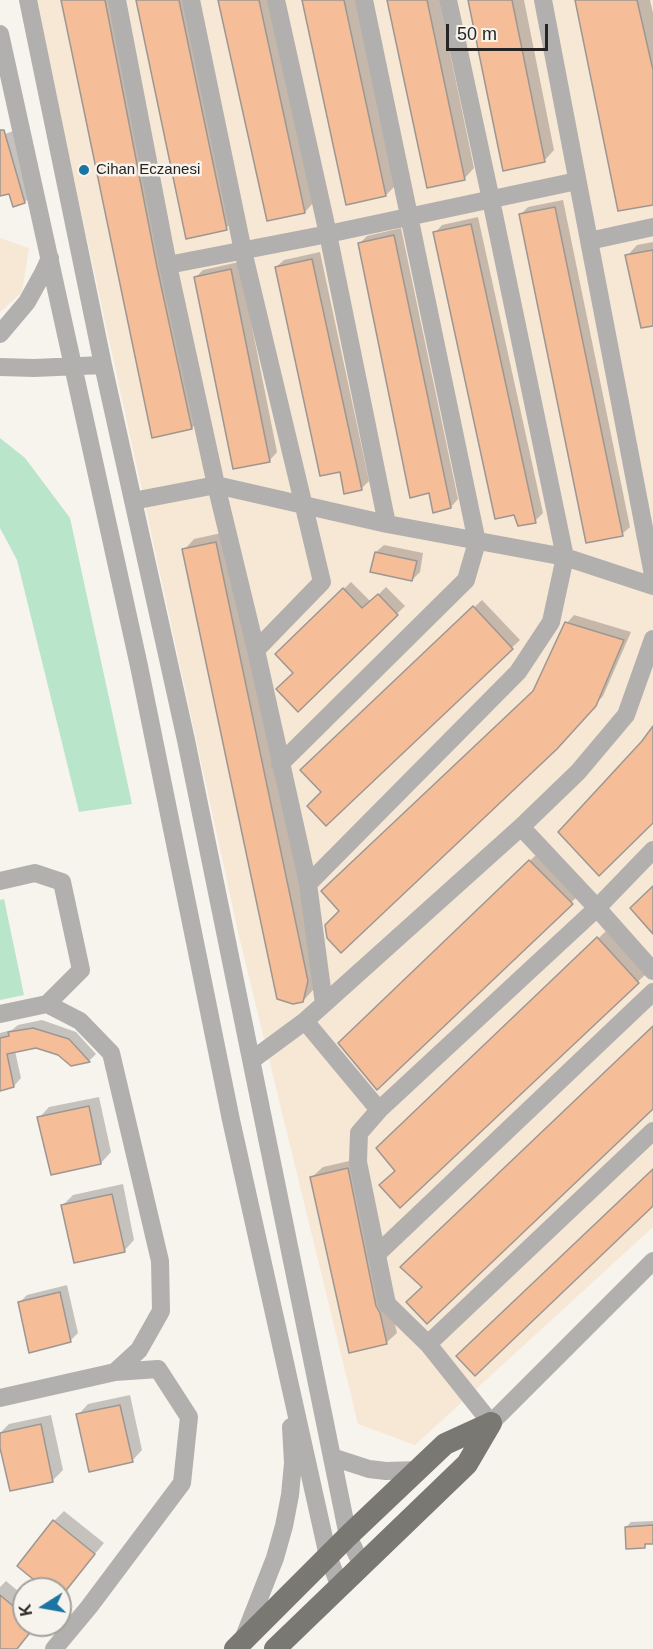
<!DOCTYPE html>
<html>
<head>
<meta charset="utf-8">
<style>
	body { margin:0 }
	#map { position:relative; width:653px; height:1649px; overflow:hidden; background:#f7f3ed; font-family:Arial,sans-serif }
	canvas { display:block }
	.north { position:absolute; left:12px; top:1577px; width:60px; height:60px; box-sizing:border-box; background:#f7f3ed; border:2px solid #a4a19c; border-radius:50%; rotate:259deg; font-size:16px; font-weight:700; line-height:24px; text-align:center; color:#272523 }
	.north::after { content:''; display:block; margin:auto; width:21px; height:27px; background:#1a75a3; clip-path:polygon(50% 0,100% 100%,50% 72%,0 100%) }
	.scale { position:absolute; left:446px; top:24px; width:102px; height:27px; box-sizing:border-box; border:3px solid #272523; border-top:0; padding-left:8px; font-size:18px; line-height:21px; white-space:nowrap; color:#272523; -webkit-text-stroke:4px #f7f3ed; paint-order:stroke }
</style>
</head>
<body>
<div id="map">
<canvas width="653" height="1649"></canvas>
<div class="north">K</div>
<div class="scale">50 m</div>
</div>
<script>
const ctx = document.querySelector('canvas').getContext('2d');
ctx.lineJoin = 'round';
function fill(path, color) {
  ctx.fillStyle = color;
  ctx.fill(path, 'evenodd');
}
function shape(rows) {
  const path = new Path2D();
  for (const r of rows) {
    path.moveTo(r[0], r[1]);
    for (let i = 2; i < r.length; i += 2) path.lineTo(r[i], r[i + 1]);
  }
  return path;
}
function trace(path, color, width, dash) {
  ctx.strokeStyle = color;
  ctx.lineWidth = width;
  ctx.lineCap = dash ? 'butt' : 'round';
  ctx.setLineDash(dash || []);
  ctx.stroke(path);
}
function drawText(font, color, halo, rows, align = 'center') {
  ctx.font = font + ' Arial,sans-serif';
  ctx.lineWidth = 5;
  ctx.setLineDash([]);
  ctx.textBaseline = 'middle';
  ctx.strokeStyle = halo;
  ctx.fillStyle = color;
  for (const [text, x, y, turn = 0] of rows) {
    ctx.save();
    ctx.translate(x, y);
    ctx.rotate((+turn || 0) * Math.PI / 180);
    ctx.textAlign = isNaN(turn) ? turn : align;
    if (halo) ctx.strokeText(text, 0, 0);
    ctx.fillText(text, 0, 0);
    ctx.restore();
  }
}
fill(shape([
	[35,0,653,0,653,1227,415,1445,358,1424,239,936],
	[0,238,29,248,22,292,0,312]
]), '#f7e7d5');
fill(shape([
	[0,438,25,458,70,518,132,804,79,812,17,560,0,528],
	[4,899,24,995,0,1000,0,900]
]), '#b9e5ca');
fill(shape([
	[64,0,116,0,202,418,192,428],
	[137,0,191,0,237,218,226,228],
	[220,0,271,0,315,201,305,212],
	[304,0,357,0,396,185,386,195],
	[389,0,439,0,474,168,464,179],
	[470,0,524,0,554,150,544,161],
	[577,0,650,0,653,13,653,203],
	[13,131,32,195,25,202,10,192,0,195,0,136],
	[563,200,630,527,622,534,520,215,528,207],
	[478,217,543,513,535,521,435,233,442,225],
	[401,228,458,499,451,507,359,244,367,236],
	[653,242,653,324,627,256,637,245],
	[320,252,369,481,361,489,341,470,276,267,284,260],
	[239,262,277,452,270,460,195,278,203,270],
	[226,532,318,970,313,990,303,1001,184,550,194,539],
	[384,545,423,553,420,572,412,580,376,552],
	[351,582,371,602,386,587,405,606,299,710,295,673,277,654],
	[482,600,520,640,326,824,323,792,302,770],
	[574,615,631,632,603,696,564,739,534,691,567,623],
	[538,853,579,895,377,1088,340,1043],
	[606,931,646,974,400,1206,396,1171,378,1148],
	[42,1020,76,1032,96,1054,89,1061,36,1046,15,1051,21,1078,14,1086,0,1089,0,1033,12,1030,18,1025],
	[99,1097,111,1152,101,1163,39,1118,49,1107],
	[358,1159,397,1333,386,1343,312,1177,323,1167],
	[123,1184,134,1240,124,1251,62,1206,73,1195],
	[67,1285,78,1333,70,1341,19,1303,27,1295],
	[130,1395,142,1450,132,1461,78,1415,88,1404],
	[51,1415,63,1470,53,1480,0,1441,0,1433,9,1424],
	[64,1511,104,1543,60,1596,60,1589,48,1589,54,1521],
	[653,1521,653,1542,648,1543,645,1546,626,1527,631,1522],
	[6,1581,24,1596,24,1625,36,1625,17,1649,0,1649,0,1587]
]), '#0003');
const building = shape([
	[61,0,105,0,157,267,192,429,152,438,61,0],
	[136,0,179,0,227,230,186,239,136,0],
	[218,0,259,0,305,213,267,221,218,0],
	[302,0,344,0,386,196,346,205,302,0],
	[387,0,427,0,465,180,427,188,387,0],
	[468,0,512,0,545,162,503,171,468,0],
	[575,0,637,0,653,70,653,205,618,211,575,0],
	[0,130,4,130,25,203,13,207,9,194,0,196,0,130],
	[555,207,623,536,586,543,519,214,555,207],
	[471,224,536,523,518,526,514,515,495,519,433,232,471,224],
	[394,235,451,508,433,513,429,493,410,498,358,243,394,235],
	[653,250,653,326,641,328,625,255,653,250],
	[312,259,362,490,344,494,340,472,320,476,275,267,312,259],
	[231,269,270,462,233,469,194,277,231,269],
	[216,542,308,981,303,1002,293,1004,277,999,182,549,216,542],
	[375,552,417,561,412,581,370,572,375,552],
	[343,588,362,608,378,594,398,615,298,712,276,689,293,673,275,654,343,588],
	[473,606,513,649,326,826,307,806,321,792,300,770,473,606],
	[565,622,624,640,596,706,557,749,341,953,327,938,325,925,339,911,321,891,533,691,565,622],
	[653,726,653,823,599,876,558,832,642,741,653,726],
	[529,860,573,904,377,1090,338,1043,529,860],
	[653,886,653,934,630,908,653,886],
	[597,937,639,983,400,1208,379,1185,395,1171,376,1148,597,937],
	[653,1026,653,1109,427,1324,406,1302,422,1287,400,1267,653,1026],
	[33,1028,69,1039,90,1062,71,1066,58,1055,36,1048,7,1054,14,1087,0,1091,0,1038,9,1036,8,1032,33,1028],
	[89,1106,101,1164,51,1175,37,1117,89,1106],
	[348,1168,376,1306,380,1313,387,1344,349,1353,310,1177,348,1168],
	[653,1169,653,1206,475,1376,456,1356,653,1169],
	[112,1194,125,1252,74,1263,61,1205,112,1194],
	[60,1292,71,1342,29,1353,18,1302,60,1292],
	[120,1405,133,1462,89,1472,76,1414,120,1405],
	[41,1424,53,1482,10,1491,0,1448,0,1433,41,1424],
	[53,1520,95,1554,60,1598,60,1589,45,1589,17,1566,53,1520],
	[653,1525,653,1544,645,1544,645,1548,626,1549,625,1527,653,1525],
	[0,1595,24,1615,24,1625,36,1625,17,1649,0,1649,0,1595]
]);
fill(building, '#f5bd98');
trace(building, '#9d9793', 1.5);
trace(shape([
	[28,0,103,365,186,740,348,1536,357,1555,363,1564],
	[117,0,168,265,216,485,256,650,308,884,324,1004],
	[191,0,243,251,322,582,256,650],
	[276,0,328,234,387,524],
	[543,0,653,575],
	[0,34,139,666,231,1120,328,1556,340,1587],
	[589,241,653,227],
	[168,265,328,234,577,181],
	[0,334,27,302,43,273,50,258],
	[0,367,34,368,103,365],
	[133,501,216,485,387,524,565,557,653,586],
	[280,764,466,580,477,542,364,0],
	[521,827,597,908,653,971],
	[0,881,35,873,62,882,81,970,47,1004,0,1014],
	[308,884,518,672,551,622,565,557,491,200,448,0],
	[47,1004,80,1021,111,1053,160,1261,161,1311,139,1350,115,1372],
	[305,1021,379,1110,359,1133,358,1162,387,1304,428,1344,491,1423,653,1261],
	[252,1060,305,1021,521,827,578,772,626,715,653,639],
	[379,1110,597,908,653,850],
	[376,1255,653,992],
	[428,1344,653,1131],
	[0,1398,115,1372,158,1369,189,1417,182,1483,89,1607,54,1649],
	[332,1457,369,1469,386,1471,418,1470],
	[244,1637,275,1558,284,1526,290,1495,293,1463,291,1427]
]), '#b2b0ae', 18);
trace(shape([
	[235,1649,348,1536,445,1444,491,1423],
	[275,1649,467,1464,491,1423]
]), '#7a7873', 22);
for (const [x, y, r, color] of [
	[84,170,6,"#1a75a3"]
]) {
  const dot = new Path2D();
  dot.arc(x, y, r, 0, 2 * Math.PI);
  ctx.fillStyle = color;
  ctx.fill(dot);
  trace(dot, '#f7f3ed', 2);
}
drawText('15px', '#272523', '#f7f3ed', [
	["Cihan Eczanesi",96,170]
], 'left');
</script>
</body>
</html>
